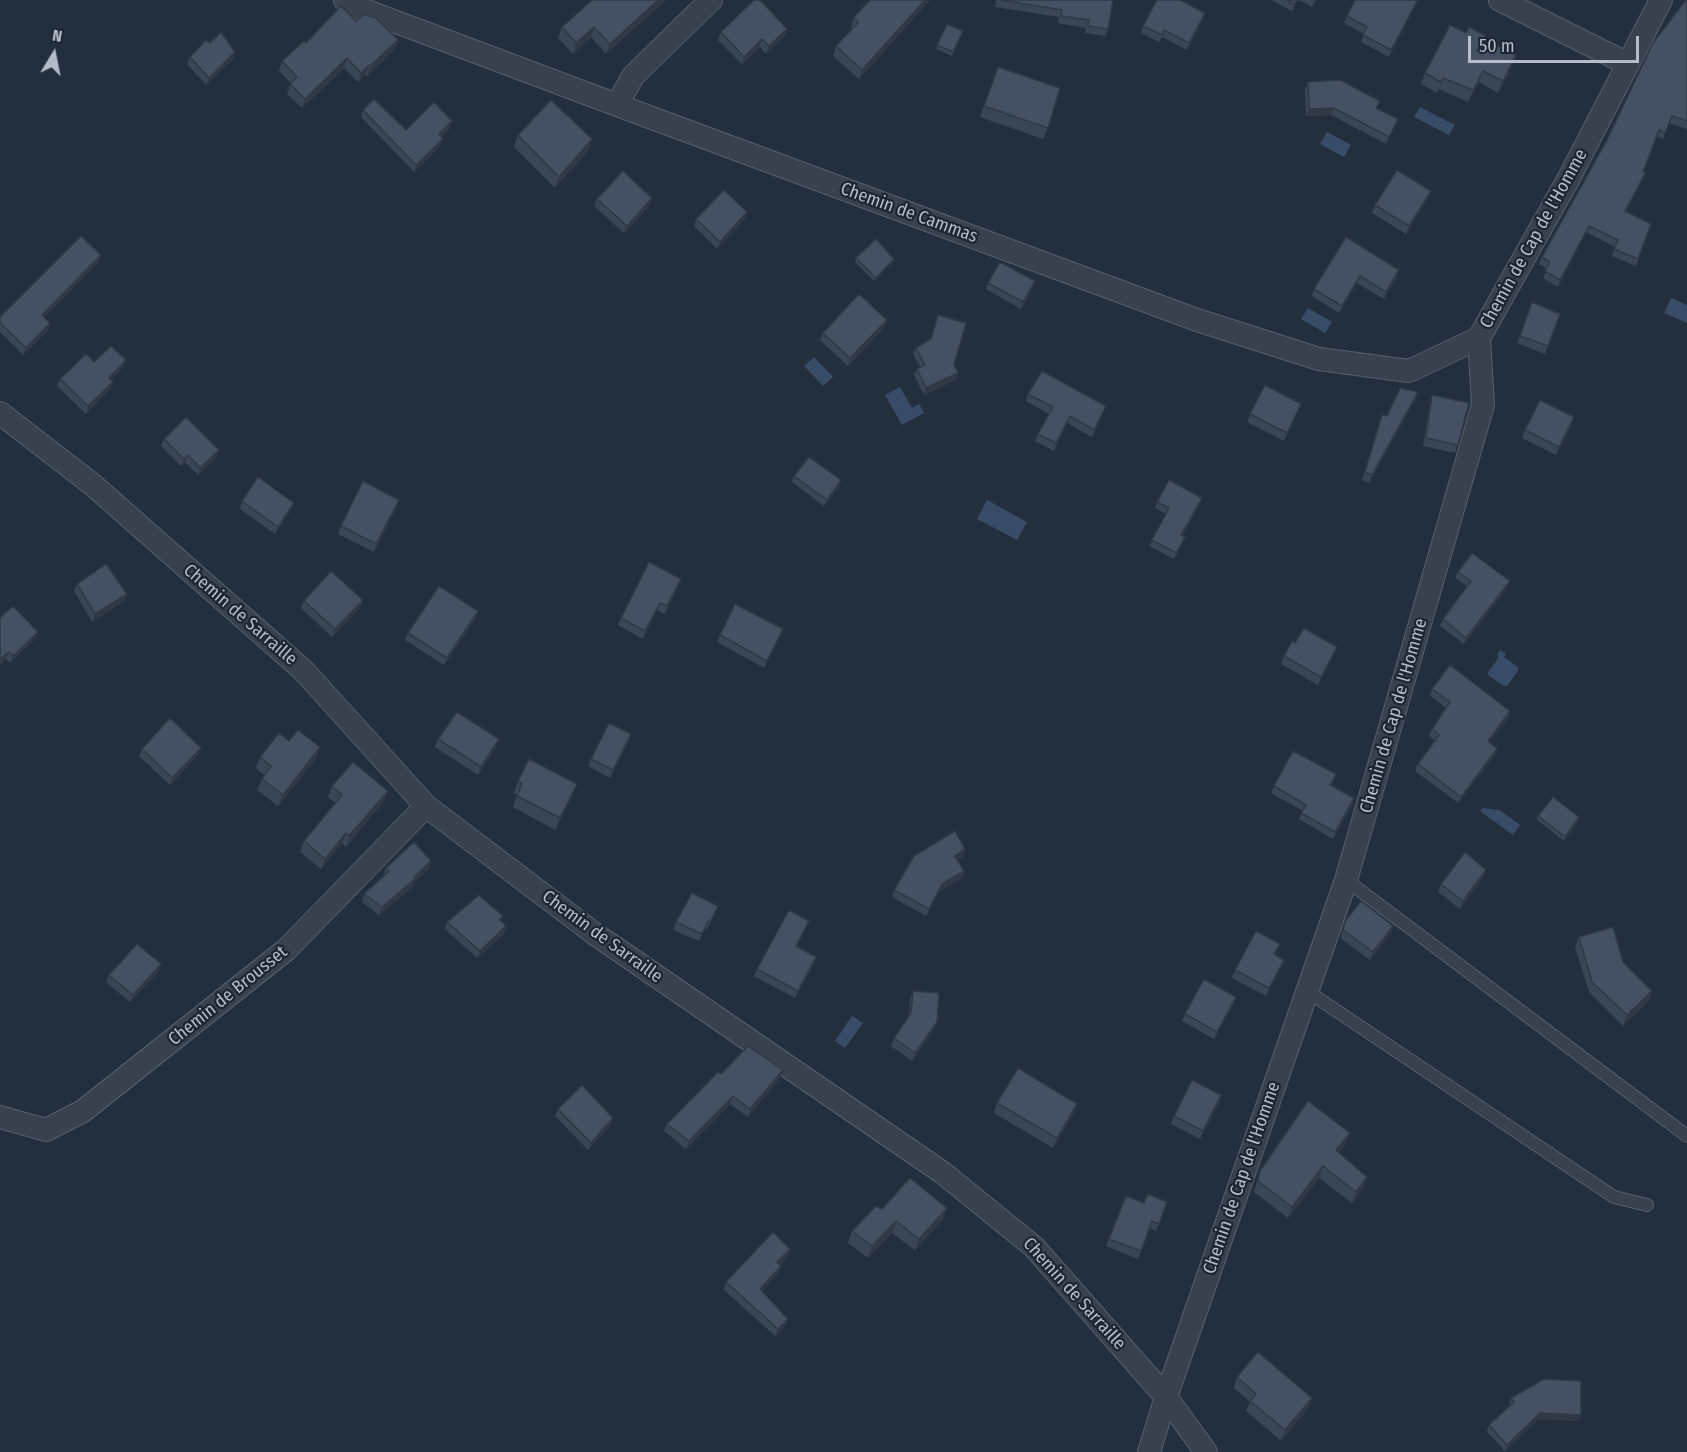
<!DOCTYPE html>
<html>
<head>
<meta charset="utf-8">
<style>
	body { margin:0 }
	#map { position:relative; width:1687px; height:1452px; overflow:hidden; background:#242f3e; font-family:"Fira Sans Condensed",sans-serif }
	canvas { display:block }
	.north { position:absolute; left:24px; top:24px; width:60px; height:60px; -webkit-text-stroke:4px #1d2633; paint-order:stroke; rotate:10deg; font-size:16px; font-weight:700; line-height:24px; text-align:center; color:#b4bcc9 }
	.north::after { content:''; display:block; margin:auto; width:21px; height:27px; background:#b4bcc9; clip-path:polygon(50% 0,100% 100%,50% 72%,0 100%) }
	.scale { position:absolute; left:1468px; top:36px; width:171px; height:27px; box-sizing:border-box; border:3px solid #b4bcc9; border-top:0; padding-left:8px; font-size:18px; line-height:21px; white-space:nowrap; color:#b4bcc9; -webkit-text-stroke:4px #1d2633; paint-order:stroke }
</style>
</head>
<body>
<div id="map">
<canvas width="1687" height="1452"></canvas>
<div class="north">N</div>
<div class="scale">50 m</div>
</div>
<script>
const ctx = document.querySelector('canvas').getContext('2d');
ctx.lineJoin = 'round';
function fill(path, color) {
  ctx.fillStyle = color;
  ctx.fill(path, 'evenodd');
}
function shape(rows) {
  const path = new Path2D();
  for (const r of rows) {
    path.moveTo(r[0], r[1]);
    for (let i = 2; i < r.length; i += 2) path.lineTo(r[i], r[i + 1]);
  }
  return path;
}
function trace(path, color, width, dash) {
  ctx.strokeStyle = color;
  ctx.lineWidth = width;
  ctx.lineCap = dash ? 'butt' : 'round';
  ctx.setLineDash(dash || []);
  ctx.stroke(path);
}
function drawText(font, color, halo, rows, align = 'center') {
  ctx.font = font + ' "Fira Sans Condensed",sans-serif';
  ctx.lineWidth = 4.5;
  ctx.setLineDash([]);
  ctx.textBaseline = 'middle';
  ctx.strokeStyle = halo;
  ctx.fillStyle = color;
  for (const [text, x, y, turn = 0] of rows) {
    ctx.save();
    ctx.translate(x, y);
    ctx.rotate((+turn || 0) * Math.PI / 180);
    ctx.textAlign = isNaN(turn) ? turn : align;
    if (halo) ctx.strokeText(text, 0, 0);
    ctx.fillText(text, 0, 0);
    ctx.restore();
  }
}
fill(shape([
	[1420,107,1455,125,1449,135,1414,117],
	[1327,132,1351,145,1344,157,1320,144],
	[1671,298,1687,305,1687,323,1664,313],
	[1308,308,1332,322,1325,333,1301,319],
	[814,357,833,377,823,386,804,366],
	[900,387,912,408,919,404,924,413,902,425,885,395],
	[987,500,1027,522,1017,540,977,519],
	[1500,650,1506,654,1504,657,1518,667,1518,671,1507,686,1504,686,1488,675,1488,672,1499,657,1497,655],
	[1482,808,1500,810,1520,825,1513,835,1480,811],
	[852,1016,863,1023,845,1048,835,1041]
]), '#394c67');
const lane = shape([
	[1346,880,1687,1136],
	[1307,991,1614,1197,1647,1205]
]);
const street = shape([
	[345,0,351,5,617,105,1197,320,1319,359,1409,371,1479,338],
	[1500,0,1628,64],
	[617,105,633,76,711,0],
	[0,413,93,485,304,671,426,806,595,934,943,1173,1034,1247,1166,1397,1206,1452],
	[0,1117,46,1130,83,1111,287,949,426,806],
	[1149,1452,1166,1397,1346,880,1483,405,1479,338,1570,176,1661,0]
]);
trace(lane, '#565f6c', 14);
trace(street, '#565f6c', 24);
trace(lane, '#38414e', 12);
trace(street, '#38414e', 22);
fill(shape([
	[592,0,666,0,606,54,591,37,573,54,558,38,562,27],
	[870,0,930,0,859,79,833,56,836,46,852,29,851,27,854,17],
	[996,0,1113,0,1108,29,1105,36,1085,33,1086,28,1058,23,1059,17,995,7],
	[1271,0,1298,0,1292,11],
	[1299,0,1316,0,1312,7],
	[1687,0,1687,129,1669,123,1663,139,1657,137,1643,172,1643,179,1626,212,1651,224,1636,266,1612,256,1615,247,1586,232,1558,287,1543,278,1547,269,1539,264,1542,257],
	[1414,8,1389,57,1361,42,1364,34,1344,23,1347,16],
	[1205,13,1202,21,1187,50,1162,37,1159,42,1141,33,1143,26],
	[356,21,398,40,394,50,367,76,365,75,358,82,344,68,302,108,287,94,291,83,279,71,282,61,306,43],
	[787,29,785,36,766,54,760,47,742,64,718,40,721,32],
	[963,31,952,56,936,49,937,45],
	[1466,33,1485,39,1516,55,1512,67,1498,93,1479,82,1468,102,1439,89,1437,93,1421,84,1425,73],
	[210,43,233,59,206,85,187,64,190,57],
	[998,67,1048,128,1043,139,980,117],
	[1308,82,1377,108,1398,119,1386,144,1331,115,1306,116,1305,89],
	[363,110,406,130,450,128,441,137,440,146,414,172,361,117],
	[518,135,588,151,555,188,514,147],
	[1428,198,1406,234,1372,213,1375,205],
	[597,199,649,206,624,233,594,206],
	[747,212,744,220,717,249,694,226,696,219],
	[1346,237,1397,277,1384,299,1357,283,1339,313,1312,296,1314,289],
	[856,258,894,259,893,262,874,281,855,262],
	[99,262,44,317,48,330,23,355,0,332,0,317],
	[988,283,1033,288,1021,309,986,289],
	[1532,302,1560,314,1545,354,1517,343],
	[938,315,954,365,956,380,924,395,914,375,917,369,920,367,913,354,916,348,931,339],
	[887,320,884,328,848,366,820,340,823,333],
	[126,360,123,367,111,380,110,389,86,414,57,386,60,379,94,362],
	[1418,392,1415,400,1369,483,1362,480,1379,423],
	[1028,394,1103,413,1092,437,1067,423,1054,451,1035,441,1038,434,1049,414,1026,401],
	[1432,395,1458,445,1455,453,1423,446,1430,403],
	[1298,411,1284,441,1247,422,1250,414],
	[1571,425,1556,455,1522,438,1525,430],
	[164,439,216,458,198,475,185,462,181,466,161,446],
	[794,476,841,480,839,487,824,506,792,482],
	[1202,498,1200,504,1182,536,1182,544,1174,559,1149,546,1152,540,1166,514,1155,508,1157,502],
	[242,501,294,503,291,510,275,534,240,509],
	[396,508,374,552,338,534,341,526],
	[1458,572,1507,588,1464,644,1440,626,1443,619,1467,586,1455,578],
	[681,579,678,586,665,614,657,610,643,639,618,625,621,618],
	[77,584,124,601,92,622,74,591],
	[363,600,360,608,332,637,301,608,304,601],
	[478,611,475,619,444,665,405,640,408,633],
	[0,618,35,639,10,663,6,659,0,665],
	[783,629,764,668,717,642,720,635],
	[1295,643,1334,655,1318,685,1281,664,1284,656],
	[1432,689,1510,711,1508,718,1489,742,1497,749,1495,755,1458,803,1415,771,1418,764,1435,741,1429,736,1432,729,1446,708,1430,696],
	[438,739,499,739,496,747,478,775,435,747],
	[289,741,320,747,316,758,278,806,257,790,262,779,264,775,256,768,260,757],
	[629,741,610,778,588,766,591,759],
	[142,749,198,755,170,785,139,756],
	[518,781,573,795,555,830,513,807,517,795,514,793],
	[1334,781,1331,785,1354,798,1352,805,1333,839,1299,819,1303,811,1271,793,1274,786],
	[332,786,384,801,346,847,342,843,321,869,300,852,304,841,335,803,328,797],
	[1538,816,1578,821,1564,841,1537,820],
	[965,849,963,856,957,860,964,871,962,878,940,891,926,916,892,897,894,890],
	[431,861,429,869,414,882,413,886,379,915,362,902,364,894,383,876,386,868],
	[1483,878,1460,909,1438,892,1441,884],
	[715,914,707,929,705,929,699,941,673,930,676,922],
	[1346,920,1393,926,1390,934,1370,960,1340,938],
	[501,921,506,926,504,934,477,958,445,929,447,922],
	[806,928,797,946,814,964,795,998,754,976,757,969],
	[1579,937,1623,962,1652,991,1648,1001,1623,1026,1589,992,1575,947],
	[1277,952,1275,955,1284,960,1281,968,1266,996,1232,978,1235,970],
	[161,964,158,972,130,1002,106,982,109,975],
	[913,991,937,1022,934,1029,912,1061,891,1046,894,1038,909,1016,910,999],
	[1233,1005,1214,1039,1182,1021,1185,1014],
	[783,1070,780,1078,748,1117,730,1104,686,1149,664,1131,667,1124,721,1074],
	[1221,1095,1219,1103,1200,1139,1171,1124,1174,1116],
	[997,1103,1077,1104,1073,1114,1053,1148,994,1113],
	[558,1109,610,1126,588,1150,555,1116],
	[1346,1144,1339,1153,1363,1188,1352,1203,1319,1178,1288,1218,1254,1192,1260,1171],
	[1126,1196,1144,1203,1167,1202,1156,1231,1150,1228,1138,1259,1106,1246],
	[882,1209,943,1219,915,1250,892,1233,868,1258,848,1243,852,1231],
	[788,1256,780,1265,778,1273,762,1291,785,1326,775,1336,724,1290,726,1282],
	[1237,1377,1312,1398,1308,1408,1281,1441,1246,1411,1250,1402,1234,1388],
	[1511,1398,1581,1415,1578,1421,1538,1419,1505,1451,1487,1432,1489,1425,1510,1405,1509,1405]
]), '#3b4654');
fill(shape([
	[658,0,666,0,606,54,610,44],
	[925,0,930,0,859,79,862,70],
	[1417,1,1414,8,1389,57,1391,50],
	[1205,13,1202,21,1187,50,1189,43],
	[594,27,591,37,573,54,576,43],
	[787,29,785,36,766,54,769,46],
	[762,39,760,47,742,64,744,57],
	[398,40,394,50,367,76,370,66],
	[235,52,233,59,206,85,209,78],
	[1516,55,1512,67,1498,93,1503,81],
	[347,58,344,68,302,108,305,99],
	[369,65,365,75,358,82,361,73],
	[1483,71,1479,82,1468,102,1473,90],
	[1334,108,1331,115,1306,116,1309,109],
	[1398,119,1396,126,1386,144,1389,137],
	[452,121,450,128,437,141,439,134],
	[443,139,440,146,414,172,416,165],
	[592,139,588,151,555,188,559,177],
	[1646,172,1643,179,1623,218,1625,211],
	[1431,191,1428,198,1406,234,1409,226],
	[652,198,649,206,624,233,627,226],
	[747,212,744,220,717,249,720,242],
	[1589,226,1586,232,1558,287,1560,280],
	[101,255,99,262,40,322,42,315],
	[894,259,893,262,874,281,876,278],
	[1399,270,1397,277,1384,299,1386,292],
	[1360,276,1357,283,1339,313,1342,306],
	[1035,281,1033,288,1021,309,1023,302],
	[887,320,884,328,848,366,850,358],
	[50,323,48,330,23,355,26,348],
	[126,360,123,367,106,385,109,378],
	[958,373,956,380,924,395,926,388],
	[113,382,110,389,86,414,88,406],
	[1418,392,1415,400,1369,483,1372,475],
	[1301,404,1298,411,1284,441,1287,433],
	[1070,416,1067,423,1054,451,1056,443],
	[1574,417,1571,425,1556,455,1559,447],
	[219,450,216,458,198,475,200,468],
	[188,455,185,462,181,466,184,459],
	[841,480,839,487,824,506,827,500],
	[1202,498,1200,504,1179,542,1181,535],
	[399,500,396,508,374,552,376,544],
	[294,503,291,510,275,534,278,527],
	[681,579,678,586,665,614,667,606],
	[1510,581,1507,588,1464,644,1466,638],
	[127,594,124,601,92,622,95,614],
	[363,600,360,608,332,637,335,629],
	[660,603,657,610,643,639,645,631],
	[478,611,475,619,444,665,447,658],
	[783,629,781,636,764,668,767,661],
	[38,632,35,639,10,663,13,656],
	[1337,647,1334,655,1318,685,1321,677],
	[9,652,6,659,0,665,0,659],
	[1510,711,1508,718,1485,748,1488,741],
	[631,734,629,741,610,778,613,770],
	[499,739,496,747,478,775,481,767],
	[320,747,316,758,278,806,283,795],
	[201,748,198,755,170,785,172,778],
	[1497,749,1495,755,1458,803,1461,797],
	[577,784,573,795,555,830,560,818],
	[388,791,384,801,346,847,349,836],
	[1354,798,1352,805,1333,839,1335,832],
	[1579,817,1578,821,1564,841,1565,837],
	[346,833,342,843,321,869,325,859],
	[965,849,963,856,952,862,955,856],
	[431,861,429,869,414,882,413,886,379,915,382,907],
	[1486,870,1483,878,1460,909,1463,901],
	[964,871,962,878,940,891,926,916,929,909,942,884],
	[809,921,806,928,793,953,796,946],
	[506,926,504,934,477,958,480,951],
	[1393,926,1390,934,1370,960,1373,952],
	[816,957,814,964,795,998,798,991],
	[1284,960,1281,968,1266,996,1269,988],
	[161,964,158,972,130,1002,133,995],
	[1652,991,1648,1001,1623,1026,1627,1015],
	[1236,997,1233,1005,1214,1039,1217,1032],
	[937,1022,934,1029,912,1061,915,1053],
	[783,1070,780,1078,748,1117,750,1109],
	[1221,1095,1219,1103,1200,1139,1203,1131],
	[733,1096,730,1104,686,1149,689,1141],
	[1077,1104,1073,1114,1053,1148,1057,1138],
	[613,1118,610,1126,588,1150,591,1143],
	[1350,1133,1346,1144,1332,1161,1336,1150],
	[1323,1166,1319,1178,1288,1218,1292,1207],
	[1367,1177,1363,1188,1352,1203,1356,1192],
	[947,1208,943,1219,915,1250,919,1239],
	[896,1221,892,1233,868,1258,872,1246],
	[790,1249,788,1256,775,1270,777,1262],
	[781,1266,778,1273,757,1297,760,1289],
	[788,1319,785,1326,775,1336,778,1329],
	[1312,1398,1308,1408,1281,1441,1285,1430],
	[1540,1413,1581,1415,1578,1421,1538,1419,1505,1451,1507,1445]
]), '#303945');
const building = shape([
	[592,0,658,0,610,44,594,27,576,43,562,27,592,0],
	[754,0,760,0,787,29,769,46,762,39,744,57,721,32,754,0],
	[870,0,925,0,862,70,836,46,858,23,854,17,870,0],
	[1001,0,1113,0,1108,29,1088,26,1089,20,1061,16,1062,10,1001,0],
	[1157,0,1180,0,1205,13,1189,43,1164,30,1162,35,1143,26,1157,0],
	[1287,0,1297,0,1295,4,1287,0],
	[1355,0,1415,0,1417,1,1391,50,1363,35,1367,27,1347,16,1355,0],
	[1686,0,1687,0,1687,121,1672,116,1665,133,1659,130,1643,172,1646,172,1625,211,1651,224,1638,259,1614,249,1618,240,1589,226,1560,280,1545,271,1550,262,1542,257,1607,140,1653,43,1686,0],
	[341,6,356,21,364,14,376,18,398,40,370,66,369,65,361,73,347,58,305,99,290,84,297,77,282,61,304,41,306,43,341,6],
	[947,24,963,31,953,52,937,45,947,24],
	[1450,25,1466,33,1469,27,1486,36,1484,39,1516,55,1503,81,1483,71,1473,90,1443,78,1441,82,1425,73,1450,25],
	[221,32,235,52,209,78,190,57,206,40,210,43,221,32],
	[998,67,1060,88,1048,128,984,106,998,67],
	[1340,80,1380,101,1376,108,1398,119,1389,137,1334,108,1309,109,1308,82,1340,80],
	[374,99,406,130,434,102,452,121,439,134,443,139,416,165,363,110,374,99],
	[551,100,592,139,559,177,518,135,551,100],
	[1397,170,1431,191,1409,226,1375,205,1397,170],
	[623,171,652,198,627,226,597,199,623,171],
	[724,190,747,212,720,242,696,219,724,190],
	[81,236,101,255,42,315,50,323,26,348,0,323,0,317,81,236],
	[1346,237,1399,270,1386,292,1360,276,1342,306,1314,289,1346,237],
	[876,239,894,259,876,278,856,258,876,239],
	[1000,262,1035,281,1023,302,988,283,1000,262],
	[859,294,887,320,850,358,823,333,859,294],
	[1532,302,1560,314,1548,346,1520,336,1532,302],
	[938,315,966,323,954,365,958,373,926,388,917,369,925,365,916,348,931,339,938,315],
	[111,346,126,360,109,378,113,382,88,406,60,379,86,354,94,362,111,346],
	[1042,371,1106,406,1094,430,1070,416,1056,443,1038,434,1053,407,1028,394,1042,371],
	[1265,385,1301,404,1287,433,1250,414,1265,385],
	[1400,388,1418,392,1372,475,1365,472,1382,415,1387,416,1400,388],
	[1432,395,1469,403,1458,445,1426,438,1432,395],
	[1540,400,1574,417,1559,447,1525,430,1540,400],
	[186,417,219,450,200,468,188,455,184,459,164,439,186,417],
	[809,457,841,480,827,500,794,476,809,457],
	[258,477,294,503,278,527,242,501,258,477],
	[1169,480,1202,498,1181,535,1185,537,1176,553,1152,540,1169,508,1157,502,1169,480],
	[363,481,399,500,376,544,341,526,363,481],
	[1472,553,1510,581,1466,638,1443,619,1471,581,1458,572,1472,553],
	[649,562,681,579,667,606,660,603,645,631,621,618,649,562],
	[106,564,127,594,95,614,77,584,106,564],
	[331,571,363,600,335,629,304,601,331,571],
	[439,586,478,611,447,658,408,633,439,586],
	[735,604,783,629,767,661,720,635,735,604],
	[13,606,38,632,13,656,9,652,0,659,0,618,13,606],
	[1304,628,1337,647,1321,677,1284,656,1292,641,1295,643,1304,628],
	[1450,665,1510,711,1488,741,1497,749,1461,797,1418,764,1439,735,1432,729,1450,702,1432,689,1450,665],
	[457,712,499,739,481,767,438,739,457,712],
	[170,718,201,748,172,778,142,749,170,718],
	[609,723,631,734,613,770,591,759,609,723],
	[298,730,320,747,283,795,262,779,271,766,260,757,279,733,289,741,298,730],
	[1293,751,1336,774,1330,785,1354,798,1335,832,1301,813,1306,805,1274,786,1293,751],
	[529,759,577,784,560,818,517,796,522,784,518,781,529,759],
	[353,762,388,791,349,836,346,833,325,859,304,841,342,795,332,786,353,762],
	[1553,797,1579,817,1565,837,1538,816,1553,797],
	[955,831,965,849,955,856,964,871,942,884,929,909,894,890,914,856,955,831],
	[414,842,431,861,414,877,416,878,382,907,364,894,389,871,386,868,414,842],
	[1465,852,1486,870,1463,901,1441,884,1465,852],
	[692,893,718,906,710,922,708,921,702,934,676,922,692,893],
	[479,895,503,916,500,920,506,926,480,951,447,922,479,895],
	[1361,901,1393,926,1373,952,1343,930,1346,920,1361,901],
	[789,910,809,921,796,946,816,957,798,991,757,969,789,910],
	[1613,927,1623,962,1652,991,1627,1015,1592,982,1579,937,1613,927],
	[1256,931,1280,944,1274,954,1284,960,1269,988,1235,970,1256,931],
	[137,944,161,964,133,995,109,975,137,944],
	[1204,979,1236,997,1217,1032,1185,1014,1204,979],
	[913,991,939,993,937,1022,915,1053,894,1038,911,1013,913,991],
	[748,1046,783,1070,750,1109,733,1096,689,1141,667,1124,718,1072,721,1074,748,1046],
	[1018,1068,1077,1104,1057,1138,997,1103,1018,1068],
	[1192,1080,1221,1095,1203,1131,1174,1116,1192,1080],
	[582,1085,613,1118,591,1143,558,1109,582,1085],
	[1308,1101,1350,1133,1336,1150,1367,1177,1356,1192,1323,1166,1292,1207,1258,1181,1260,1171,1308,1101],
	[910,1178,947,1208,919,1239,896,1221,872,1246,852,1231,876,1206,882,1209,910,1178],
	[1148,1194,1167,1202,1159,1224,1152,1221,1141,1251,1109,1239,1126,1196,1144,1203,1148,1194],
	[773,1232,790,1249,777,1262,781,1266,760,1289,788,1319,778,1329,726,1282,773,1232],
	[1258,1352,1312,1398,1285,1430,1250,1401,1256,1394,1237,1377,1258,1352],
	[1544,1379,1581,1381,1581,1415,1540,1413,1507,1445,1489,1425,1514,1402,1511,1398,1544,1379]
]);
fill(building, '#455162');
trace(building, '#303945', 1.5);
drawText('18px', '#b4bcc9', '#1d2633', [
	["Chemin de Cammas",909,213,20],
	["Chemin de Cap de l'Homme",1534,239,-61],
	["Chemin de Sarraille",240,615,41],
	["Chemin de Cap de l'Homme",1394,716,-74],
	["Chemin de Sarraille",602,937,36],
	["Chemin de Brousset",228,996,-39],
	["Chemin de Cap de l'Homme",1242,1178,-71],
	["Chemin de Sarraille",1074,1294,48]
]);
</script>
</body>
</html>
